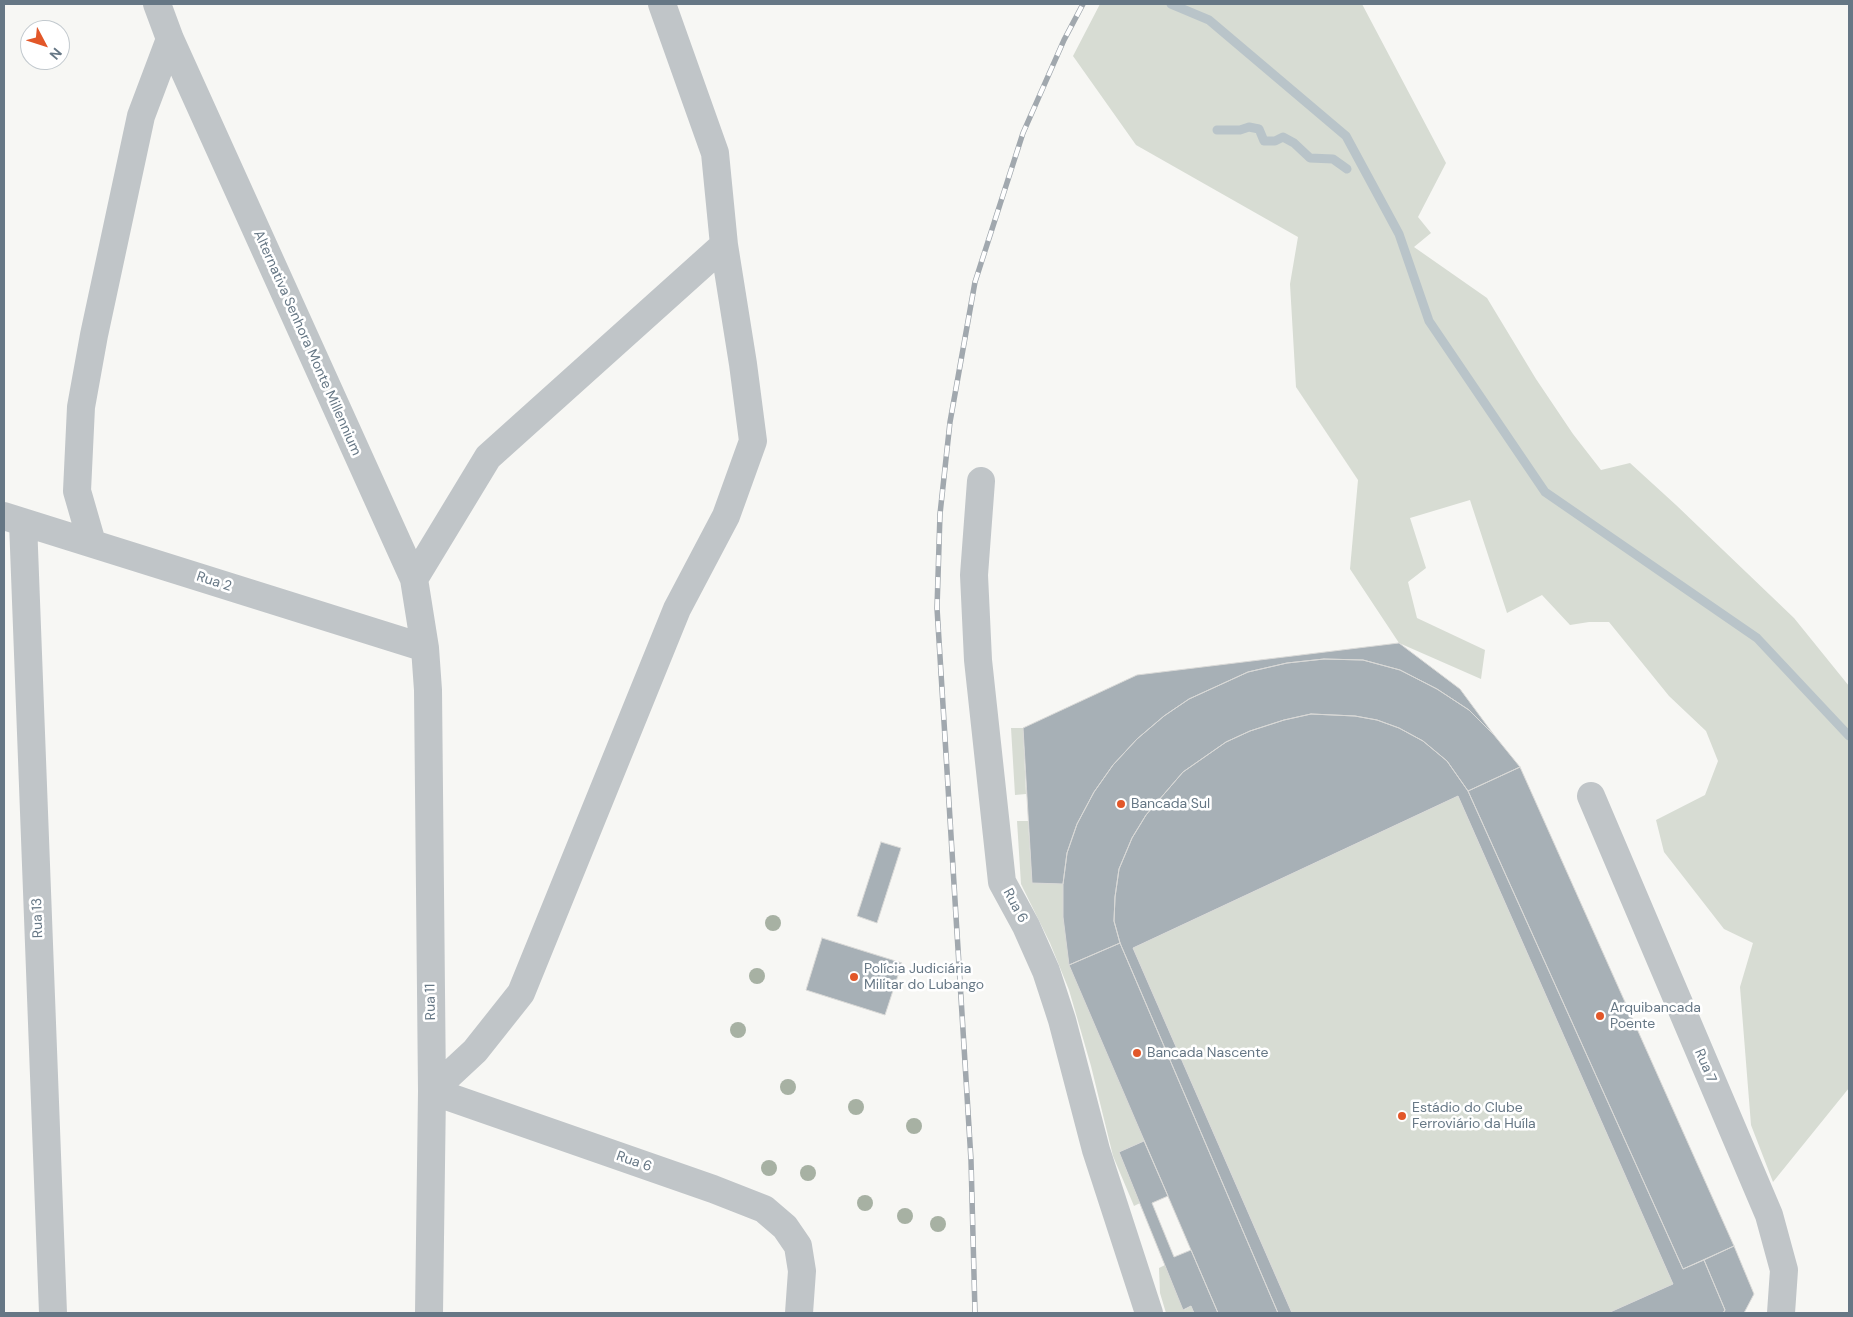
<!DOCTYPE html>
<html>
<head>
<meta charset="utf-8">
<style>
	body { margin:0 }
	#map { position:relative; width:1853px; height:1317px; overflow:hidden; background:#f7f7f4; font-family:"DM Sans",sans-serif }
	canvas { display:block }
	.frame { position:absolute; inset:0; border:5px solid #667785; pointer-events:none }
	.north { position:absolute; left:20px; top:20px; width:50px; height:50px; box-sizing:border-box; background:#fff; border:1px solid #c2c9ce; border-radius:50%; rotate:130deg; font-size:14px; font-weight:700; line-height:20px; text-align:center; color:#667785 }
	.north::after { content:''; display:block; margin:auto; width:18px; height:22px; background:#e25729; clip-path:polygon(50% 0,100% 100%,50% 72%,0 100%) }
</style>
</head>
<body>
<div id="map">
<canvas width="1853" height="1317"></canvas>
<div class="frame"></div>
<div class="north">N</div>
</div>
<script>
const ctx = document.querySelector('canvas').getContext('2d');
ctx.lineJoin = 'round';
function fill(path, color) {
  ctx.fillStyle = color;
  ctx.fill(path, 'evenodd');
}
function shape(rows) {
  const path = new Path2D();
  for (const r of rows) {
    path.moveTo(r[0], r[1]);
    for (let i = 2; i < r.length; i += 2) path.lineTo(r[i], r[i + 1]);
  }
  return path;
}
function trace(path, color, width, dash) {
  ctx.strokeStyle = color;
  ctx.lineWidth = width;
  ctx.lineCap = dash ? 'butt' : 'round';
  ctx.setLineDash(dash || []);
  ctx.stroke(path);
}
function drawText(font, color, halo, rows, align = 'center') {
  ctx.font = font + ' "DM Sans",sans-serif';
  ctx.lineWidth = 5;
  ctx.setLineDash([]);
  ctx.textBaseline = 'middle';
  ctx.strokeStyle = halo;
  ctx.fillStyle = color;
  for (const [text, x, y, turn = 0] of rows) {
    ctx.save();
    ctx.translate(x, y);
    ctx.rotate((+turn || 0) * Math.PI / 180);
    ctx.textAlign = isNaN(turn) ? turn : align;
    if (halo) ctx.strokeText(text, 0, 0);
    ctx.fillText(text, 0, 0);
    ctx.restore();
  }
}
fill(shape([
	[1100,4,1362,4,1446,163,1418,217,1431,233,1414,247,1487,298,1536,379,1573,434,1601,470,1630,463,1676,505,1794,618,1849,686,1849,1088,1773,1182,1751,1125,1740,987,1753,943,1724,929,1664,852,1656,820,1705,795,1718,761,1706,731,1669,696,1609,622,1589,622,1570,625,1542,595,1507,613,1470,500,1410,518,1426,568,1408,582,1417,618,1485,650,1481,679,1399,643,1350,569,1358,480,1296,387,1290,284,1298,237,1136,145,1073,56],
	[1011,728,1023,728,1026,794,1015,795],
	[1458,796,1673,1284,1608,1313,1292,1313,1133,948],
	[1017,821,1028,821,1032,883,1063,884,1063,917,1144,1141,1119,1152,1140,1203,1134,1206,1113,1156,1091,1066,1069,990,1050,943,1021,884],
	[1165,1265,1184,1310,1191,1306,1194,1313,1166,1313,1160,1293,1159,1268]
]), '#d7dcd3');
trace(shape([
	[1171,4,1209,20,1346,136,1399,234,1429,321,1545,492,1757,638,1849,736],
	[1217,130,1240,130,1249,127,1259,129,1264,141,1275,141,1283,137,1294,143,1310,158,1333,159,1347,169]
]), '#b9c4c9', 9);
const building = shape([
	[1399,643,1460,689,1494,735,1469,710,1437,689,1400,670,1363,660,1324,659,1287,663,1248,672,1189,699,1164,716,1137,739,1113,765,1094,792,1077,824,1067,853,1063,884,1032,883,1023,728,1137,675,1399,643],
	[1324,659,1363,660,1400,670,1437,689,1469,710,1494,735,1520,767,1468,791,1447,761,1423,741,1399,728,1377,720,1355,716,1311,714,1284,720,1250,731,1226,742,1183,772,1146,815,1132,838,1119,869,1115,897,1114,921,1120,943,1069,965,1063,917,1063,884,1067,853,1077,824,1094,792,1113,765,1137,739,1164,716,1189,699,1248,672,1287,663,1324,659],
	[1311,714,1355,716,1377,720,1399,728,1423,741,1447,761,1468,791,1683,1269,1704,1260,1725,1310,1723,1313,1608,1313,1673,1284,1458,796,1133,948,1292,1313,1278,1313,1120,943,1114,921,1115,897,1119,869,1132,838,1146,815,1183,772,1226,742,1250,731,1284,720,1311,714],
	[1520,767,1734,1246,1683,1269,1468,791,1520,767],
	[881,842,901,848,877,923,857,916,881,842],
	[822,938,902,963,885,1015,806,990,822,938],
	[1120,943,1278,1313,1218,1313,1069,965,1120,943],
	[1144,1141,1168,1196,1152,1203,1174,1257,1191,1250,1218,1313,1194,1313,1191,1306,1183,1310,1119,1152,1144,1141],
	[1734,1246,1754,1294,1744,1313,1723,1313,1725,1310,1704,1260,1734,1246]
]);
fill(building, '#a7b0b6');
trace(building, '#d9d9d7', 1);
trace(shape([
	[157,4,170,39,414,579,425,648,428,690,432,1091,429,1313],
	[662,4,715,153,724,245,743,364,753,441,726,516,677,609,521,993,475,1051,432,1091,713,1189,764,1209,785,1227,798,1246,802,1271,799,1313],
	[981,481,974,575,978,660,1002,882,1026,926,1046,971,1062,1020,1096,1150,1149,1313],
	[4,516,425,648],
	[23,522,53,1313],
	[92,543,77,491,81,407,94,335,141,116,170,39],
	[414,579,488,457,724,245],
	[1591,796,1769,1215,1784,1270,1781,1313]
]), '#c0c5c8', 28);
const rail = shape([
	[975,1313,971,1160,937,608,940,514,950,422,975,282,1023,133,1064,40,1083,4]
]);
trace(rail, '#a1a8ae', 5.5);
trace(rail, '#fff', 4, [11]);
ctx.fillStyle = '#a7b1a3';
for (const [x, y] of [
	[773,923],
	[757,976],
	[738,1030],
	[788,1087],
	[856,1107],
	[914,1126],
	[769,1168],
	[808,1173],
	[865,1203],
	[905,1216],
	[938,1224]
]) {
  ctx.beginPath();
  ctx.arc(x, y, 8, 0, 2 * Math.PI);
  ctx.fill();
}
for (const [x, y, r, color] of [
	[1121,804,5,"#e25729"],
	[854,977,5,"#e25729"],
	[1600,1016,5,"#e25729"],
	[1137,1053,5,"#e25729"],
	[1402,1116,5,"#e25729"]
]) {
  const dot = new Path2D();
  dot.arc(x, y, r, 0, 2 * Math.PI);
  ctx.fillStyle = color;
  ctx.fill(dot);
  trace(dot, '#fff', 2);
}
drawText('14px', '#667785', '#fff', [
	["Alternativa Senhora Monte Millennium",307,343,66],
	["Rua 2",214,582,18],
	["Rua 6",1015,906,62],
	["Rua 13",38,918,-92],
	["Rua 11",431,1002,-91],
	["Rua 7",1705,1066,67],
	["Rua 6",634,1162,19]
]);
drawText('14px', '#667785', '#fff', [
	["Bancada Sul",1131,804],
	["Polícia Judiciária",864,969],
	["Militar do Lubango",864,985],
	["Arquibancada",1610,1008],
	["Poente",1610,1024],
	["Bancada Nascente",1147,1053],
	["Estádio do Clube",1412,1108],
	["Ferroviário da Huíla",1412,1124]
], 'left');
</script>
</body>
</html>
